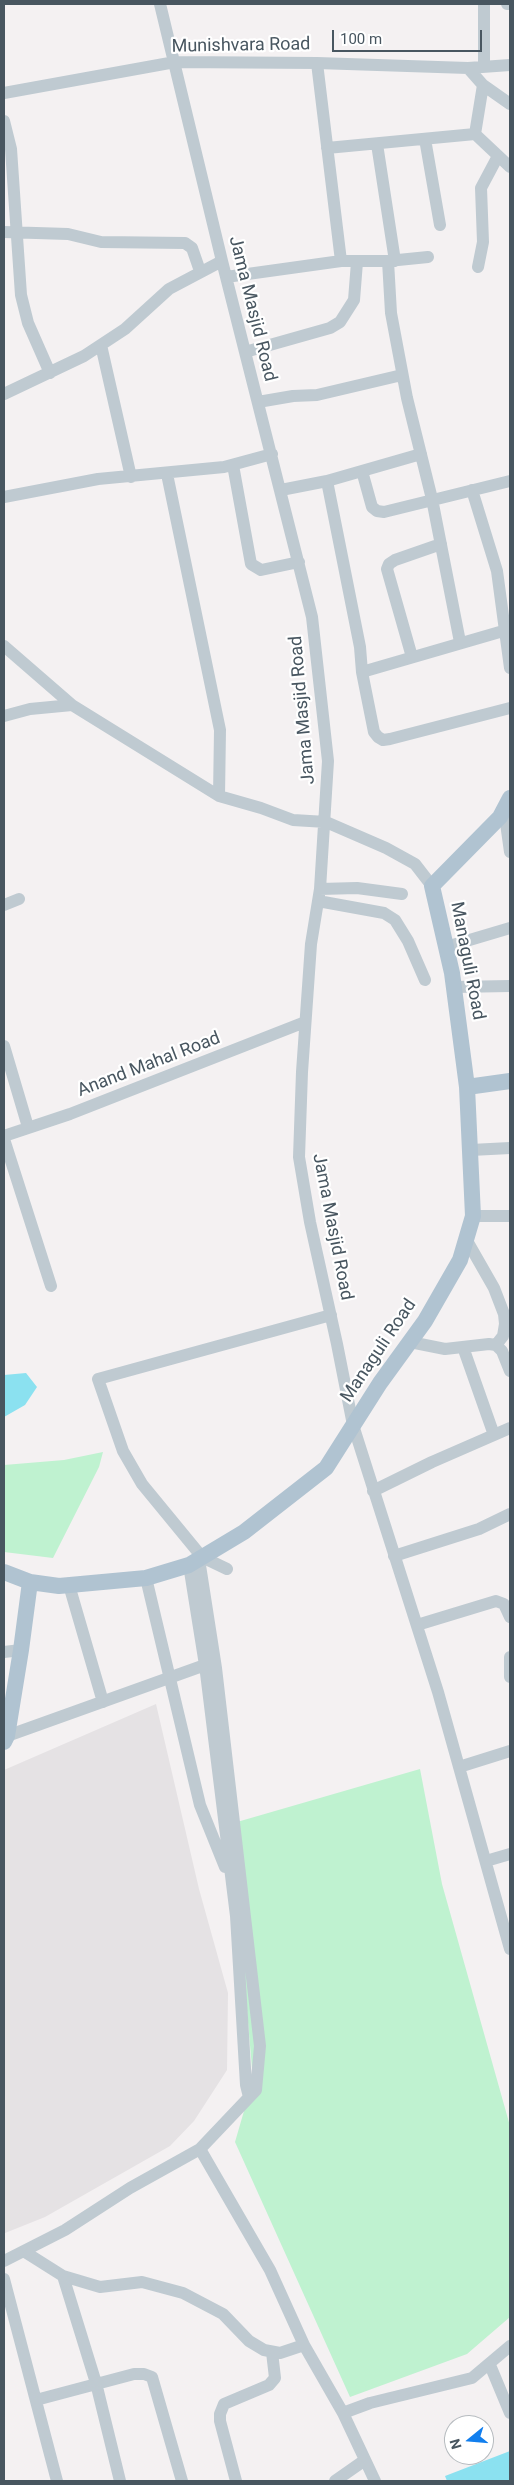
<!DOCTYPE html>
<html>
<head>
<meta charset="utf-8">
<style>
	body { margin:0 }
	#map { position:relative; width:514px; height:2485px; overflow:hidden; background:#f4f1f2; font-family:Roboto,sans-serif }
	canvas { display:block }
	.frame { position:absolute; inset:0; border:5px solid #485660; pointer-events:none }
	.north { position:absolute; left:444px; top:2415px; width:50px; height:50px; box-sizing:border-box; background:#fff; border:1px solid #b6bbbf; border-radius:50%; rotate:253deg; font-size:14px; font-weight:700; line-height:20px; text-align:center; color:#485660 }
	.north::after { content:''; display:block; margin:auto; width:18px; height:22px; background:#127fee; clip-path:polygon(50% 0,100% 100%,50% 72%,0 100%) }
	.scale { position:absolute; left:332px; top:30px; width:150px; height:22px; box-sizing:border-box; border:2px solid #485660; border-top:0; padding-left:6px; font-size:15px; line-height:18px; white-space:nowrap; color:#485660; -webkit-text-stroke:4px #fff; paint-order:stroke }
</style>
</head>
<body>
<div id="map">
<canvas width="514" height="2485"></canvas>
<div class="frame"></div>
<div class="north">N</div>
<div class="scale">100 m</div>
</div>
<script>
const ctx = document.querySelector('canvas').getContext('2d');
ctx.lineJoin = 'round';
function fill(path, color) {
  ctx.fillStyle = color;
  ctx.fill(path, 'evenodd');
}
function shape(rows) {
  const path = new Path2D();
  for (const r of rows) {
    path.moveTo(r[0], r[1]);
    for (let i = 2; i < r.length; i += 2) path.lineTo(r[i], r[i + 1]);
  }
  return path;
}
function trace(path, color, width, dash) {
  ctx.strokeStyle = color;
  ctx.lineWidth = width;
  ctx.lineCap = dash ? 'butt' : 'round';
  ctx.setLineDash(dash || []);
  ctx.stroke(path);
}
function drawText(font, color, halo, rows, align = 'center') {
  ctx.font = font + ' Roboto,sans-serif';
  ctx.lineWidth = 4.5;
  ctx.setLineDash([]);
  ctx.textBaseline = 'middle';
  ctx.strokeStyle = halo;
  ctx.fillStyle = color;
  for (const [text, x, y, turn = 0] of rows) {
    ctx.save();
    ctx.translate(x, y);
    ctx.rotate((+turn || 0) * Math.PI / 180);
    ctx.textAlign = isNaN(turn) ? turn : align;
    if (halo) ctx.strokeText(text, 0, 0);
    ctx.fillText(text, 0, 0);
    ctx.restore();
  }
}
fill(shape([
	[156,1704,199,1889,228,1993,227,2070,194,2121,170,2146,45,2217,5,2233,4,1770]
]), '#e5e2e4');
fill(shape([
	[103,1452,99,1467,53,1558,4,1552,4,1465,64,1460],
	[420,1769,442,1884,510,2126,510,2317,467,2354,350,2397,235,2142,253,2080,238,1906,237,1822]
]), '#bff2d0');
fill(shape([
	[26,1373,37,1387,25,1405,4,1417,4,1375],
	[510,2451,510,2481,447,2481,445,2476]
]), '#8be1f0');
trace(shape([
	[160,4,222,261,312,617,328,761,320,889,311,944,302,1072,299,1157,310,1222,337,1344,353,1425,438,1692,510,1949],
	[484,4,484,67],
	[507,4,510,4],
	[317,63,341,261],
	[468,68,483,85,510,104],
	[4,93,175,62,317,63,468,68,510,65],
	[4,121,11,149,21,295,28,323,50,373],
	[475,134,510,167],
	[425,139,440,225],
	[377,144,395,261],
	[327,148,475,134,483,85],
	[4,232,68,234,101,242,185,243,192,248,200,271],
	[388,261,391,313,407,398,432,499,460,642],
	[478,267,483,242,481,188,498,156],
	[226,277,341,261,388,261,428,257],
	[101,345,131,477],
	[245,352,330,328,340,322,354,300,357,262],
	[4,394,84,356,125,329,169,289,222,261],
	[258,402,293,396,317,395,402,375],
	[233,465,251,564,261,570,299,562],
	[362,471,372,507,377,511,384,512,510,481],
	[167,474,220,730,219,796],
	[327,481,360,647,362,672,374,732,378,737,383,740,390,739,510,708],
	[281,490,327,481,421,454],
	[472,490,497,571,510,668],
	[4,497,98,479,224,467,272,454],
	[4,646,72,705],
	[412,657,387,569,389,564,395,560,441,544],
	[362,672,510,629],
	[4,716,30,709,72,705,219,796,261,808,293,820,326,822,386,848,415,864,432,886],
	[504,809,510,852],
	[320,889,357,888,402,894],
	[318,901,384,913,395,920,408,941,425,980],
	[4,905,19,899],
	[446,947,510,928],
	[454,987,510,986],
	[4,1046,28,1127],
	[4,1136,70,1114,305,1022],
	[4,1139,51,1286],
	[471,1150,510,1148],
	[473,1216,510,1216],
	[466,1239,494,1288,504,1314,505,1324,503,1336,496,1345],
	[410,1342,445,1349,489,1344,496,1345,502,1351,510,1371],
	[463,1347,494,1435],
	[373,1491,432,1462,510,1428],
	[394,1556,479,1529,510,1514],
	[189,1565,205,1665,236,1916,246,2085,249,2097],
	[227,1569,202,1557,142,1484,123,1451,98,1379,331,1315],
	[146,1578,200,1805,225,1867],
	[69,1585,103,1702],
	[417,1625,496,1601,504,1604,510,1617],
	[4,1652,21,1650],
	[510,1657,510,1677],
	[7,1736,205,1665],
	[459,1767,510,1751],
	[486,1861,510,1854],
	[200,2149,270,2270,304,2345,343,2413,375,2481],
	[25,2252,63,2276,100,2287,142,2282,183,2293,223,2314,249,2341,264,2350,280,2353,304,2345],
	[4,2261,65,2230,130,2188,200,2149,256,2090,260,2046,216,1668,199,1559],
	[63,2276,96,2383,120,2481],
	[4,2279,57,2481],
	[490,2365,510,2413],
	[36,2400,134,2374,144,2374,152,2377,182,2481],
	[343,2413,370,2403,472,2378,510,2346],
	[236,2481,220,2421,220,2414,224,2404,269,2385,275,2378,272,2352],
	[335,2481,365,2460]
]), '#bfcad1', 12);
trace(shape([
	[467,1087,510,1081],
	[4,1572,30,1582],
	[4,1742,7,1736,21,1650,30,1582,59,1586,146,1578,189,1565,244,1532,326,1468,380,1383,425,1321,460,1260,473,1216,467,1087,452,973,432,886,500,817,510,798]
]), '#b0c3d1', 16);
drawText('18px', '#485660', '#fff', [
	["Munishvara Road",241,46,-1],
	["Jama Masjid Road",252,309,76],
	["Jama Masjid Road",303,710,-95],
	["Managuli Road",467,961,79],
	["Anand Mahal Road",149,1065,-21],
	["Jama Masjid Road",332,1227,79],
	["Managuli Road",379,1351,-56]
]);
</script>
</body>
</html>
